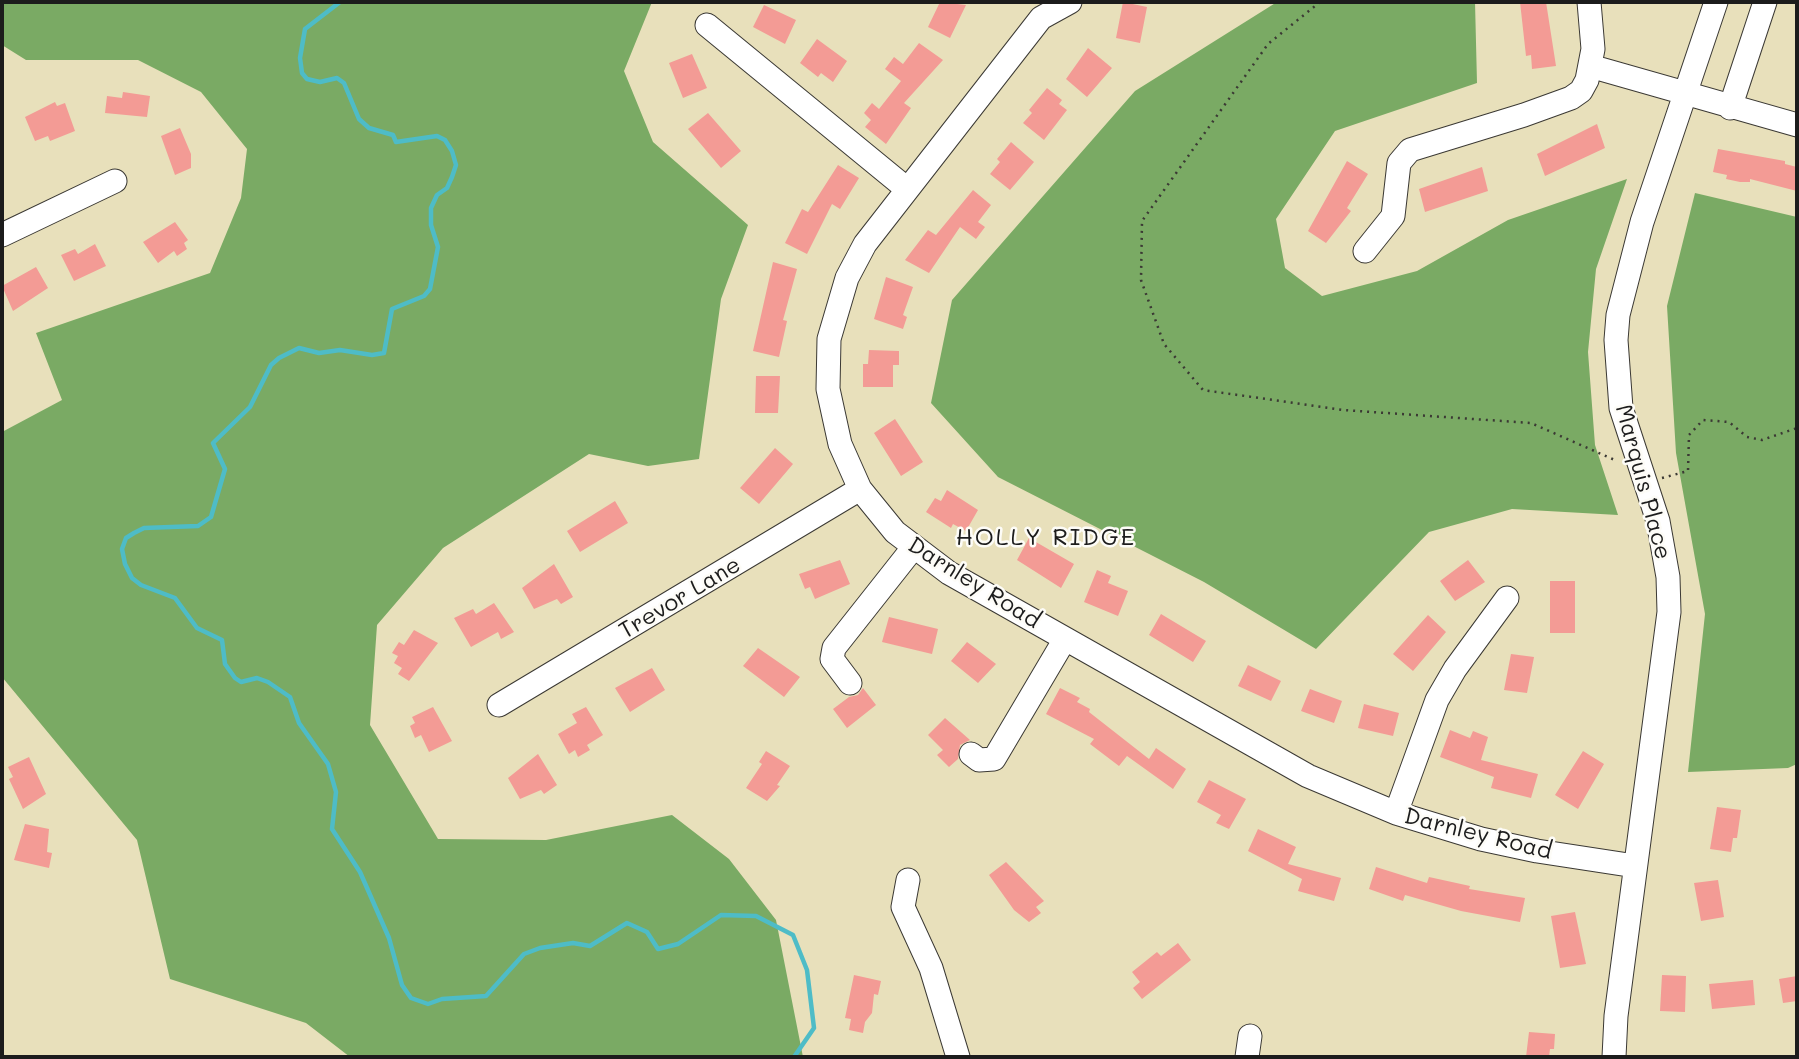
<!DOCTYPE html>
<html>
<head>
<meta charset="utf-8">
<style>
	body { margin:0 }
	#map { position:relative; width:1799px; height:1059px; overflow:hidden; background:#e8e0bb; font-family:Mali,sans-serif }
	canvas { display:block }
	.frame { position:absolute; inset:0; border:4px solid #1c1c1c; pointer-events:none }
</style>
</head>
<body>
<div id="map">
<canvas width="1799" height="1059"></canvas>
<div class="frame"></div>
</div>
<script>
const ctx = document.querySelector('canvas').getContext('2d');
ctx.lineJoin = 'round';
function fill(path, color) {
  ctx.fillStyle = color;
  ctx.fill(path, 'evenodd');
}
function shape(rows) {
  const path = new Path2D();
  for (const r of rows) {
    path.moveTo(r[0], r[1]);
    for (let i = 2; i < r.length; i += 2) path.lineTo(r[i], r[i + 1]);
  }
  return path;
}
function trace(path, color, width, dash) {
  ctx.strokeStyle = color;
  ctx.lineWidth = width;
  ctx.lineCap = dash ? 'butt' : 'round';
  ctx.setLineDash(dash || []);
  ctx.stroke(path);
}
function drawText(font, color, halo, rows, align = 'center') {
  ctx.font = font + ' Mali,sans-serif';
  ctx.lineWidth = 5;
  ctx.setLineDash([]);
  ctx.textBaseline = 'middle';
  ctx.strokeStyle = halo;
  ctx.fillStyle = color;
  for (const [text, x, y, turn = 0] of rows) {
    ctx.save();
    ctx.translate(x, y);
    ctx.rotate((+turn || 0) * Math.PI / 180);
    ctx.textAlign = isNaN(turn) ? turn : align;
    if (halo) ctx.strokeText(text, 0, 0);
    ctx.fillText(text, 0, 0);
    ctx.restore();
  }
}
fill(shape([
	[2,2,652,2,624,71,653,142,748,225,721,299,699,459,648,466,589,454,443,548,377,625,370,725,438,839,546,840,672,815,729,859,776,920,803,1057,350,1057,306,1023,170,979,137,840,2,677,2,432,62,400,36,333,210,273,241,198,247,149,201,92,138,60,26,60,2,45],
	[1277,2,1475,2,1477,83,1335,131,1276,219,1285,268,1322,296,1417,271,1508,220,1627,179,1596,269,1588,352,1595,445,1618,515,1512,509,1429,532,1316,649,1204,582,998,477,931,403,952,300,1135,91],
	[1695,193,1797,217,1797,764,1788,768,1688,772,1705,614,1676,453,1667,306]
]), '#7aaa64');
trace(shape([
	[340,2,305,29,300,58,302,73,307,79,320,82,337,78,344,83,359,119,369,128,393,135,396,142,437,136,445,140,452,151,456,165,452,177,447,188,437,195,431,208,431,225,438,247,430,289,424,296,392,309,384,353,372,355,340,350,319,353,299,348,279,358,271,365,250,407,213,443,225,469,211,517,198,526,144,528,134,533,126,538,122,549,125,564,132,578,141,585,175,598,197,628,222,640,225,664,235,678,241,682,257,678,268,682,290,697,299,723,328,764,336,792,332,829,360,872,389,938,402,985,411,998,428,1004,442,999,486,996,524,954,540,948,573,943,590,946,627,923,647,932,658,949,678,944,721,915,756,916,793,935,807,970,814,1028,794,1057]
]), '#4ebcc7', 4.5);
fill(shape([
	[940,2,966,5,950,38,928,27],
	[1123,2,1147,7,1140,43,1116,38],
	[1520,2,1546,2,1556,66,1532,69,1531,55,1526,56],
	[764,5,796,20,785,44,753,27],
	[817,39,847,61,833,82,821,73,818,77,800,63],
	[919,43,943,60,904,103,911,108,886,144,865,127,871,120,864,113,872,103,879,109,901,81,885,69,894,57,903,64],
	[1088,48,1112,68,1087,97,1066,79],
	[692,54,707,88,683,98,669,63],
	[1047,88,1062,100,1059,104,1067,110,1044,140,1023,123,1032,113,1029,110],
	[123,92,150,96,147,117,105,113,107,96,122,98],
	[55,102,57,106,65,103,75,131,50,141,48,136,35,141,25,117],
	[708,113,741,151,721,168,688,129],
	[1597,124,1605,148,1545,176,1537,154],
	[180,128,191,154,191,168,175,175,161,136],
	[1011,142,1034,162,1010,190,990,174,1000,162,997,159],
	[1718,149,1785,161,1785,164,1797,167,1797,191,1750,179,1750,182,1740,182,1726,179,1727,175,1713,172],
	[1347,161,1368,174,1347,208,1351,211,1326,243,1308,231],
	[838,165,859,178,840,209,832,204,807,254,785,243,802,209,808,212],
	[1482,167,1488,191,1425,212,1419,189],
	[973,190,991,205,978,222,985,227,976,239,960,227,929,273,905,260,928,230,936,235],
	[175,222,188,240,184,243,187,249,177,256,174,251,158,263,143,242],
	[95,244,106,266,74,281,61,255,75,249,78,254],
	[773,262,797,269,783,320,787,321,779,357,753,351],
	[36,267,48,288,13,311,2,286],
	[886,277,913,287,903,315,907,317,903,329,874,319],
	[869,350,899,351,899,365,893,365,893,387,863,387,863,364,868,364],
	[756,376,780,376,778,413,755,413],
	[895,419,923,462,901,476,874,433],
	[775,448,793,464,759,504,740,488],
	[947,490,978,510,966,531,953,524,951,528,926,512,935,498,941,501],
	[615,501,628,523,580,552,567,531],
	[1029,538,1074,564,1061,588,1017,560],
	[840,560,850,584,815,599,810,587,805,589,799,574],
	[1468,560,1485,582,1455,601,1440,581],
	[554,564,573,597,561,604,557,599,534,609,522,588],
	[1097,570,1111,576,1108,583,1128,591,1118,616,1084,602],
	[1550,581,1575,581,1575,633,1550,633],
	[494,603,514,632,501,639,498,632,471,647,454,618,473,609,476,614],
	[1161,614,1206,641,1193,662,1149,635],
	[1428,615,1446,632,1413,671,1393,654],
	[889,617,938,629,932,654,882,642],
	[414,630,438,643,409,681,398,674,402,668,394,663,398,656,392,653,399,642,404,645],
	[967,642,996,664,978,683,951,661],
	[758,648,800,677,784,697,743,666],
	[1511,654,1534,657,1527,693,1504,690],
	[1248,665,1281,681,1271,701,1238,686],
	[652,668,665,690,630,712,615,688],
	[863,688,876,705,847,728,833,709,849,697,858,695],
	[1060,688,1080,698,1077,702,1090,709,1089,712,1149,759,1156,748,1186,769,1173,789,1127,756,1119,766,1090,744,1094,739,1046,714],
	[1310,689,1342,701,1334,723,1301,711],
	[1364,704,1399,713,1393,736,1358,728],
	[433,707,452,741,429,752,421,735,415,738,410,726,415,723,412,717],
	[586,707,603,735,587,745,590,750,578,757,575,750,569,754,558,734,577,723,572,714],
	[945,718,970,740,960,745,958,759,949,767,937,755,943,750,928,735],
	[1450,730,1470,738,1473,731,1488,737,1481,760,1538,774,1531,798,1491,788,1494,777,1440,757],
	[766,751,790,766,777,785,780,786,767,801,746,788,762,764,759,762],
	[1583,751,1604,764,1578,809,1555,795],
	[538,754,557,785,544,794,541,790,520,799,508,778],
	[29,757,46,794,23,809,9,779,13,777,8,767],
	[1209,780,1246,799,1229,829,1216,823,1221,815,1197,802],
	[1717,807,1741,810,1737,838,1733,838,1731,852,1710,849],
	[25,824,49,829,47,852,52,853,49,868,14,860],
	[1258,829,1296,847,1288,864,1341,878,1334,901,1298,891,1302,879,1248,851],
	[1006,862,1044,901,1036,907,1041,913,1029,922,1014,910,989,875],
	[1376,867,1427,883,1429,877,1470,886,1469,889,1525,898,1520,922,1461,911,1405,895,1403,901,1369,889],
	[1718,880,1724,917,1701,921,1694,883],
	[1575,912,1586,964,1560,968,1551,916],
	[1178,943,1191,960,1142,999,1133,988,1140,982,1132,972,1157,952,1161,956],
	[854,975,881,981,878,995,874,994,872,1013,865,1022,863,1033,849,1030,851,1019,845,1018],
	[1662,975,1686,976,1685,1012,1660,1011],
	[1797,976,1797,1001,1783,1003,1779,979],
	[1753,980,1755,1005,1712,1009,1709,984],
	[1529,1032,1555,1034,1554,1049,1550,1049,1549,1057,1526,1057]
]), '#f39b95');
const minor = shape([
	[1070,2,1041,18,865,244,847,278,829,339,828,389,840,444,860,489,895,532,949,573,1308,776,1396,813,1481,839,1537,851,1635,866],
	[707,25,907,189],
	[1590,66,1797,125],
	[1730,108,1765,2],
	[2,235,115,181],
	[1365,251,1393,216,1399,163,1410,150,1524,115,1571,98,1581,91,1587,80,1593,49,1589,2],
	[850,683,832,659,834,648,913,548],
	[499,705,860,489],
	[971,754,979,760,994,759,1065,639],
	[1396,813,1437,700,1455,669,1507,598],
	[908,880,903,907,931,968,958,1057],
	[1247,1057,1250,1036],
	[1614,1057,1616,1016,1669,612,1668,577,1658,521,1621,408,1616,340,1618,315,1642,222,1716,2]
]);
trace(minor, '#3b3934', 25);
trace(shape([
	[1320,2,1268,44,1142,221,1141,280,1164,344,1203,390,1343,410,1531,423,1617,461],
	[1662,478,1688,471,1689,435,1703,420,1729,422,1747,437,1762,440,1797,428]
]), '#3b3934', 2.5, [2, 5]);
trace(minor, '#fff', 23);
drawText('23px', '#1c1c1c', '#fdfcf7', [
	["Marquis Place",1643,482,75],
	["Darnley Road",974,583,32],
	["Trevor Lane",680,598,-31],
	["Darnley Road",1478,834,14]
]);
ctx.letterSpacing = '2px';
drawText('24px', '#1c1c1c', '#fdfcf7', [
	["HOLLY RIDGE",1046,538]
]);
ctx.letterSpacing = '0px';
</script>
</body>
</html>
